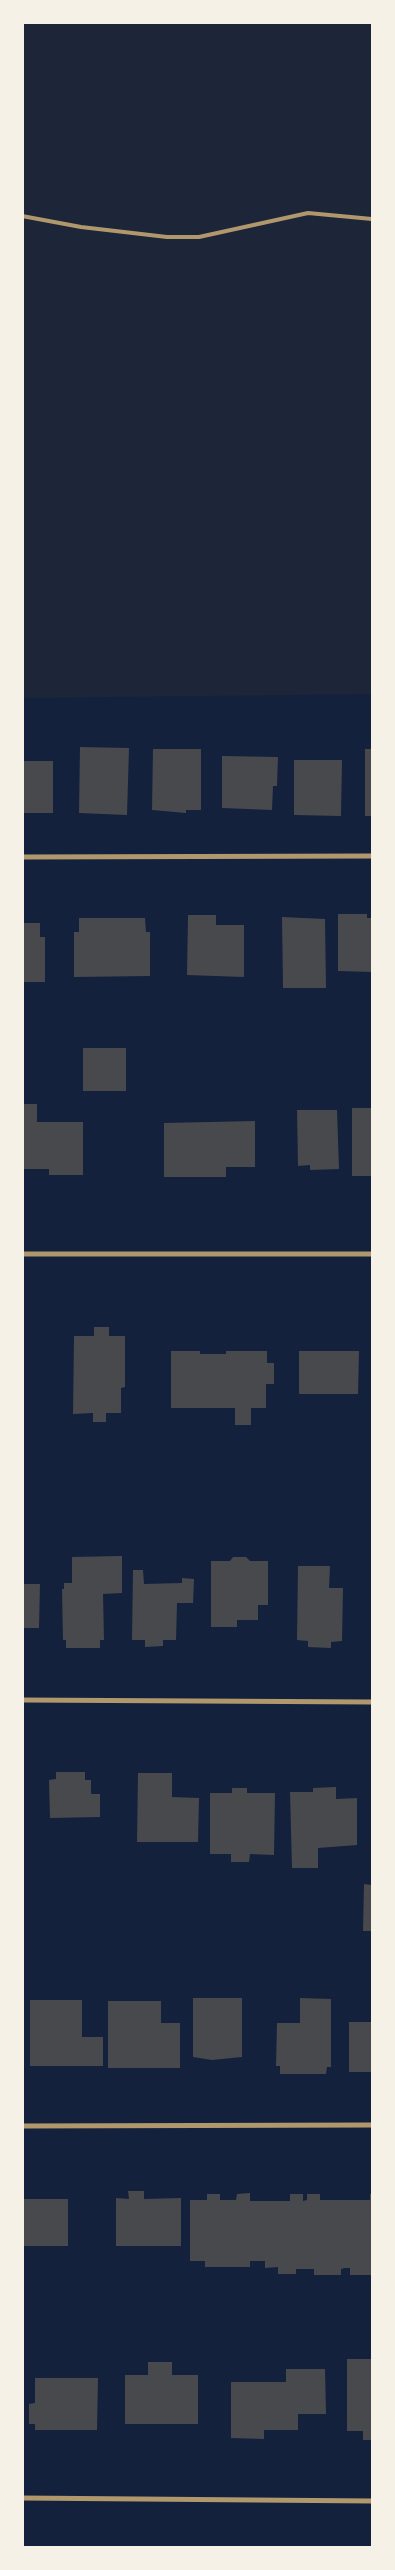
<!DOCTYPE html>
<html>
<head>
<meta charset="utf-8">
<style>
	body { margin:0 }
	#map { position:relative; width:395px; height:2570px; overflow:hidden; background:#14213d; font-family:"Libre Baskerville",serif }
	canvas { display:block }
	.frame { position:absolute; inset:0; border:24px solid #f6f1e7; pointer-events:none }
</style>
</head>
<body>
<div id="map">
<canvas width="395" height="2570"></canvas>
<div class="frame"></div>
</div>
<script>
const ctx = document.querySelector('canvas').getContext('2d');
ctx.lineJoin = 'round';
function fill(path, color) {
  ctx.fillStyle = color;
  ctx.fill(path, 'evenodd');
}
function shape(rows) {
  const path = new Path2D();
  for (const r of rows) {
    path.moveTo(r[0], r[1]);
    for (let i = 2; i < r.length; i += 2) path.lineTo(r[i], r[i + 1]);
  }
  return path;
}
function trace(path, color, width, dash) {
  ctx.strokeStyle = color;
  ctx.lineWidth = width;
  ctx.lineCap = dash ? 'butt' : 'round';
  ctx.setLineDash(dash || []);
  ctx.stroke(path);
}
fill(shape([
	[22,23,372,23,372,694,23,698]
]), '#1d2539');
fill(shape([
	[80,747,129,748,127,815,79,813],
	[153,749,201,749,201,810,186,810,186,813,152,810],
	[365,749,372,749,372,816,365,816],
	[222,756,278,757,277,786,273,786,272,810,222,808],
	[294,760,342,760,341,816,294,815],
	[22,761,53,761,53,813,22,813],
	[338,914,367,914,367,918,372,918,372,972,338,971],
	[188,915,216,915,216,925,244,925,244,977,187,975],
	[282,917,325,919,326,988,283,988],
	[79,918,145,918,146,932,150,932,150,976,74,977,74,932,79,932],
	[22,923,40,923,40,937,45,937,45,982,22,982],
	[83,1048,126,1048,126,1091,83,1091],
	[24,1104,37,1104,37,1122,83,1122,83,1175,49,1175,49,1169,22,1169],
	[352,1108,372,1108,372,1176,352,1176],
	[297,1110,337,1110,339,1169,310,1170,310,1165,298,1166],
	[255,1121,255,1167,226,1167,226,1177,164,1177,164,1123],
	[94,1327,109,1327,109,1336,125,1336,125,1387,121,1388,121,1413,106,1413,106,1422,93,1422,93,1413,73,1414,74,1336,94,1336],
	[171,1351,200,1351,200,1354,226,1354,226,1351,267,1351,267,1363,274,1363,274,1384,266,1384,266,1408,251,1408,251,1425,235,1425,235,1408,171,1408],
	[299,1351,359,1351,358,1394,299,1394],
	[122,1556,122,1593,103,1594,104,1640,100,1640,100,1648,66,1648,66,1640,63,1640,62,1589,64,1589,64,1583,72,1583,72,1557],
	[233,1557,246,1557,250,1561,268,1561,268,1605,258,1605,258,1620,237,1620,237,1627,211,1627,211,1561,230,1561],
	[298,1566,330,1566,329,1588,343,1588,342,1641,331,1642,331,1648,308,1647,308,1641,297,1640],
	[133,1570,143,1570,144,1584,182,1583,182,1578,194,1579,193,1603,177,1603,176,1640,163,1640,163,1646,145,1647,145,1640,132,1640],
	[22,1584,40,1584,39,1628,22,1628],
	[56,1772,85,1772,85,1780,91,1780,91,1794,100,1794,100,1817,50,1818,49,1780,56,1779],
	[138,1773,172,1773,172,1797,199,1798,198,1842,137,1842],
	[336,1787,336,1799,357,1798,357,1845,318,1848,318,1868,292,1868,290,1792,313,1792,313,1788],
	[232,1788,247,1788,247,1793,275,1793,274,1855,250,1854,249,1862,231,1862,231,1854,210,1854,210,1793,232,1793],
	[364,1884,372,1885,372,1931,363,1931],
	[193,1998,242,1998,242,2057,212,2060,193,2057],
	[300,1998,331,1999,331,2067,327,2067,326,2074,280,2074,280,2066,276,2066,277,2023,300,2023],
	[30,2000,82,2000,82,2037,103,2037,103,2066,30,2066],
	[108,2001,161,2001,161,2023,180,2023,180,2068,108,2068],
	[349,2022,372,2022,372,2072,349,2072],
	[128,2191,144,2191,144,2199,181,2198,181,2246,116,2246,116,2198,129,2199],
	[250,2193,250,2201,290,2201,290,2194,303,2194,303,2201,307,2200,307,2194,320,2194,320,2200,370,2200,370,2194,372,2194,372,2275,350,2275,350,2268,345,2268,341,2269,341,2275,314,2275,314,2269,296,2269,296,2274,278,2274,278,2267,265,2268,265,2261,250,2261,250,2267,205,2267,205,2261,190,2261,190,2200,207,2200,207,2194,220,2194,220,2200,236,2200,237,2194],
	[22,2199,68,2199,68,2246,22,2246],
	[347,2359,372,2359,372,2440,363,2440,363,2431,347,2431],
	[148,2362,172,2362,172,2375,198,2375,198,2424,125,2424,125,2375,148,2375],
	[286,2369,325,2369,326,2414,298,2414,298,2430,264,2430,264,2439,231,2438,231,2382,286,2382],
	[35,2378,98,2378,97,2430,35,2430,35,2424,29,2424,29,2404,35,2403]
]), '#48494c');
trace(shape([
	[22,216,81,227,167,237,199,237,308,213,372,219]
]), '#b1986c', 4);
trace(shape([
	[22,857,372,856],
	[22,1254,372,1254],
	[22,1700,372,1702],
	[22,2126,372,2125],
	[22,2498,372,2501]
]), '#b1986c', 5);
</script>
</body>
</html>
